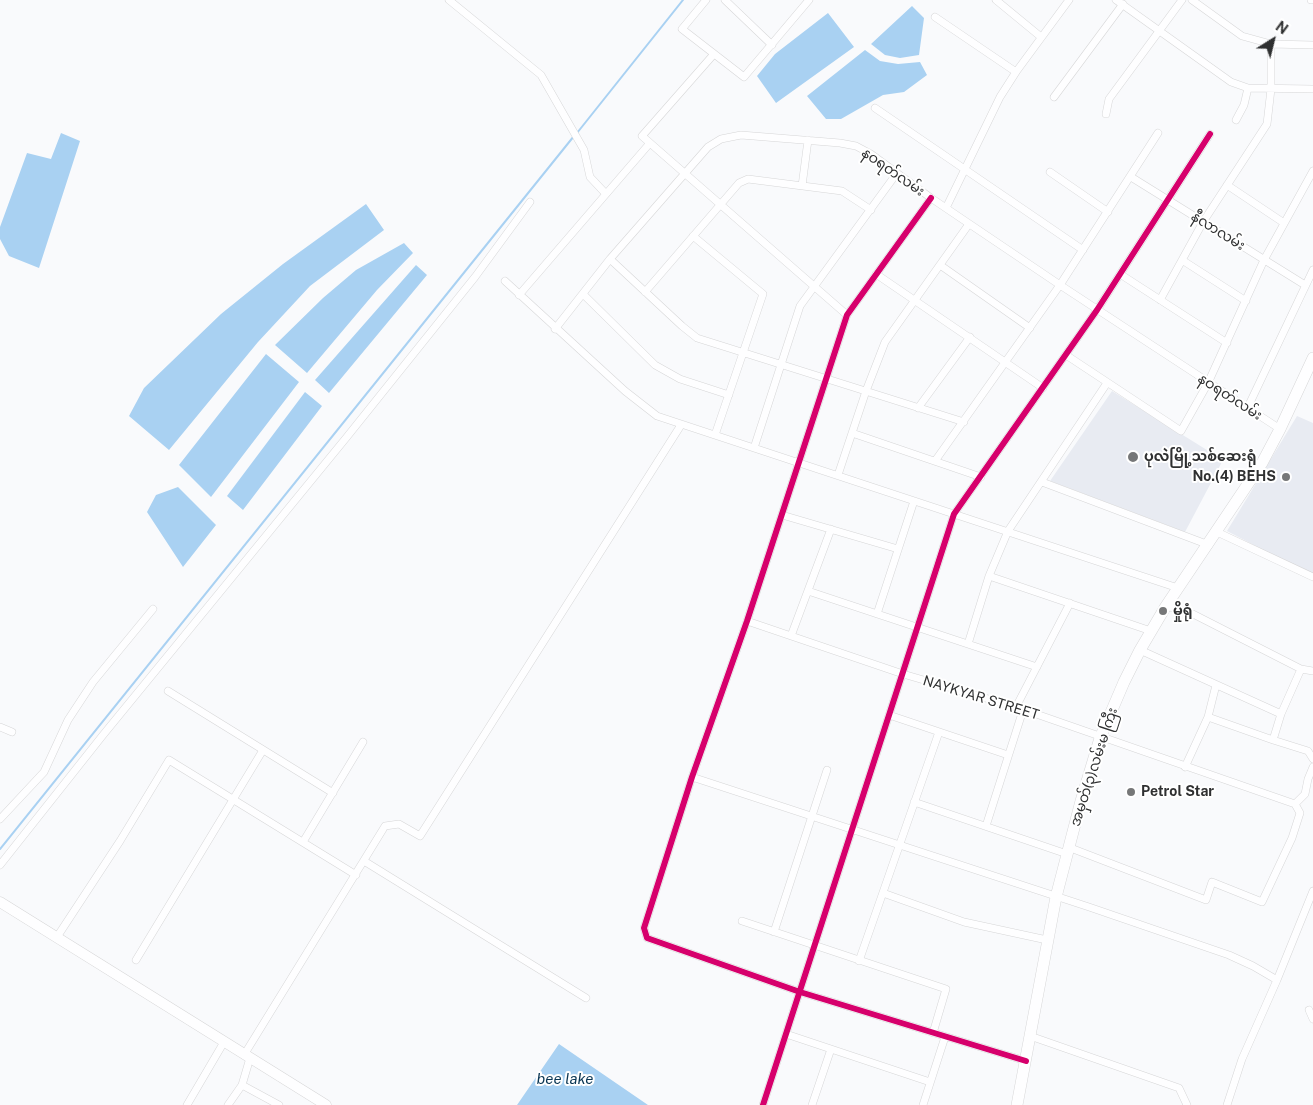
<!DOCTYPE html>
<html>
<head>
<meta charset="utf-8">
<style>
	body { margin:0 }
	#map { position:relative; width:1313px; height:1105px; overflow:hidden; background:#f9fafc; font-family:"Public Sans",sans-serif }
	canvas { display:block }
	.north { position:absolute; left:1248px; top:15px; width:50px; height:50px; -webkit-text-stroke:4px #fff; paint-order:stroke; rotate:36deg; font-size:14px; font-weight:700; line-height:20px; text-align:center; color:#2f3031 }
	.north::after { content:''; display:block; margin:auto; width:18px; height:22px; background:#2f3031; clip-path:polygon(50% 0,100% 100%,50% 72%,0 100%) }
</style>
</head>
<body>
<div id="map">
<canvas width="1313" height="1105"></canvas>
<div class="north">N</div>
</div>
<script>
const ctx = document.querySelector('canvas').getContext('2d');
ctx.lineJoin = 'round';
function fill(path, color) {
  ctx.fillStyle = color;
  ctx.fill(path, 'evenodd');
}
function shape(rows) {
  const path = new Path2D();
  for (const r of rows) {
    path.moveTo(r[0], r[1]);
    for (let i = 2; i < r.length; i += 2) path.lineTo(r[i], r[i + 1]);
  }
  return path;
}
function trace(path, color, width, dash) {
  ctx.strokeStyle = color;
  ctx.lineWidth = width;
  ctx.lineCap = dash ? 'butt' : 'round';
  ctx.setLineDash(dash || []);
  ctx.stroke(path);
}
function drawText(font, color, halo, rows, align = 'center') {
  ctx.font = font + ' "Public Sans","Noto Sans Myanmar",sans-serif';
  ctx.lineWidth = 4;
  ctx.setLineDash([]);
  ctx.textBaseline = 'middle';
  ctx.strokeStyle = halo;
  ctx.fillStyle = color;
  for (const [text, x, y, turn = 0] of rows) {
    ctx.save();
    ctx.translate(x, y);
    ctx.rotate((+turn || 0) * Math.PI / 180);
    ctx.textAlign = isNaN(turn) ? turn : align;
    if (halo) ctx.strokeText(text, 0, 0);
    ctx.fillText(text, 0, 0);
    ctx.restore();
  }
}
fill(shape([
	[1112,391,1223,460,1185,532,1050,481],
	[1297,416,1313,423,1313,576,1227,531]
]), '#e8ebf2');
fill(shape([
	[912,6,924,18,919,55,900,58,885,55,871,44],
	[828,13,854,47,776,103,757,76,775,54],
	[865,50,880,61,898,64,920,62,927,75,904,92,883,95,841,119,826,119,807,96],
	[61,133,80,141,39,268,9,256,0,239,0,227,27,153,51,159],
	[366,204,384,230,310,286,258,342,169,450,129,416,144,388,221,314,283,264],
	[404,243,413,253,377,290,307,373,275,345,323,298,356,270],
	[416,265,427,275,329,393,315,380],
	[266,354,299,382,211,497,179,465],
	[305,392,322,406,243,510,227,496],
	[178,487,216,525,183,567,147,512,156,495],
	[559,1044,648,1105,517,1105]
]), '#a9d1f2');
trace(shape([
	[577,133,683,0],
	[0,849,574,136]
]), '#a9d1f2', 2);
const street = shape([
	[449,0,541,75,584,150,590,177,606,194],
	[706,0,682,29,744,77,809,0],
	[725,0,772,45],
	[996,0,1041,37],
	[1116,0,1231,82,1248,88,1313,89],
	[1192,0,1242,36,1271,44,1313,45],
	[1311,0,1313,0],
	[935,17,1016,72],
	[714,54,642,136,847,315],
	[1054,97,1123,4],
	[875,108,1083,250],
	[1106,114,1109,99,1182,0],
	[1236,120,1244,105,1248,88],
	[1050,172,1108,212],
	[1131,177,1305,285],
	[1227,185,1284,223],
	[802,186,808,140],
	[931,198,847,315,747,621,692,777,644,928,647,938,800,992,1026,1061],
	[946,208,1000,97,1016,72,1069,0],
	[693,236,763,294,715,435],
	[610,259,682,326,697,338,964,422],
	[1182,260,1246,301],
	[940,265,1030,328],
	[876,274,1043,388],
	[1120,274,1227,343],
	[505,281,625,391,657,416,1178,588],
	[645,292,739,183,748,179,842,191,871,210],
	[519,295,650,143],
	[584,295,655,365,680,379,729,395],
	[1160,300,1203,222,1267,124,1271,89,1271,44],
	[555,329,610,259,708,147,721,139,741,135,840,143,856,146,871,154,931,198,1060,285,1280,429],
	[1066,355,1181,431,1208,383,1264,260,1313,171],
	[918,408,970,337],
	[1247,409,1313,270],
	[852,433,981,477],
	[754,448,800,306,897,173],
	[935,461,1060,285,1158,133],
	[838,475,866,391,885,342,969,224],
	[1042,482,1209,545],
	[782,515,898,549],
	[1217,532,1313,577],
	[989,576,1151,631],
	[808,591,1037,667],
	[1166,606,1193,614,1301,669,1313,671],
	[877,614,914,501],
	[747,621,903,674,1016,707,1295,804,1300,813,1292,838,1262,902,1212,882,1206,900,1068,847],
	[791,636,831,529],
	[968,644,989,576,1008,531,1107,383],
	[1140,650,1281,714],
	[1301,669,1281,714,1273,740,1308,751,1313,759],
	[168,691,333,793],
	[1016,707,1070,603],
	[889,715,1008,755],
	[1208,717,1273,740],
	[0,727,12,732],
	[1185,767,1208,717,1216,685],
	[692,777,1089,907,1229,955,1253,966,1277,980,1242,1059,1227,1105],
	[914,802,1067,854],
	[1295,804,1305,794,1308,779,1313,767],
	[0,819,44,772,68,720,93,682,153,609],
	[986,826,1023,710],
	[303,842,363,742],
	[364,861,586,998],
	[0,865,103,735,346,438,475,277,530,202],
	[883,893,964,922,1047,940],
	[742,921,946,989,933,1033],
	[774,932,827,770],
	[57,937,120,841,169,760,356,875],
	[136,960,263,750],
	[859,961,939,732],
	[1277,980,1313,891],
	[1309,1010,1313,1019],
	[786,1034,930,1082],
	[1030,1036,1179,1088,1187,1105],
	[244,1055,385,826,399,824,420,836,681,425],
	[242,1085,279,1105],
	[187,1105,224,1042],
	[228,1105,242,1085,250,1058],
	[763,1105,954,514,1097,310,1210,134],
	[812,1105,831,1049],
	[923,1105,945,1037]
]);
const secondary = shape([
	[0,902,326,1105]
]);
const primary = shape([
	[1017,1105,1056,897,1081,801,1100,738,1124,682,1140,650,1166,606,1262,463,1280,429,1313,358]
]);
trace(street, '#d6d6d7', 8);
trace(secondary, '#d6d6d7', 11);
trace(primary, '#d6d6d7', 12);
trace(street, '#fefeff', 7);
trace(secondary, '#fefeff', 10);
trace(primary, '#fefeff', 11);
trace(shape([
	[931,198,847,315,747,621,692,777,644,928,647,938,800,992,1026,1061],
	[763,1105,954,514,1097,310,1210,134]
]), '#d6006c', 6);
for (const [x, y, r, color] of [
	[1133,457,6,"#767778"],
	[1286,477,5,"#767778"],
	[1163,611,5,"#767778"],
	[1131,792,5,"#767778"]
]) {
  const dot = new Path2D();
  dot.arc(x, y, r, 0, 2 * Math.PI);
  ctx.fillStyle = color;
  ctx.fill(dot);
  trace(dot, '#fff', 2);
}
drawText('14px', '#2f3031', '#fff', [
	["နဝရတ်လမ်း",893,172,35],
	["နီလာလမ်း",1218,231,32],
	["နဝရတ်လမ်း",1230,397,33],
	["NAYKYAR STREET",981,698,17],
	["အမှတ်(၃)လမ်းမ ကြီး",1094,767,-72]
]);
drawText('bold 14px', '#2f3031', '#fff', [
	["ပုလဲမြို့သစ်ဆေးရုံ",1144,457],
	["No.(4) BEHS",1276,477,"right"],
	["မှိုရုံ",1173,611],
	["Petrol Star",1141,792]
], 'left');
drawText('italic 15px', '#083553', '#fff', [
	["bee lake",565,1079]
]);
</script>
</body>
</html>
